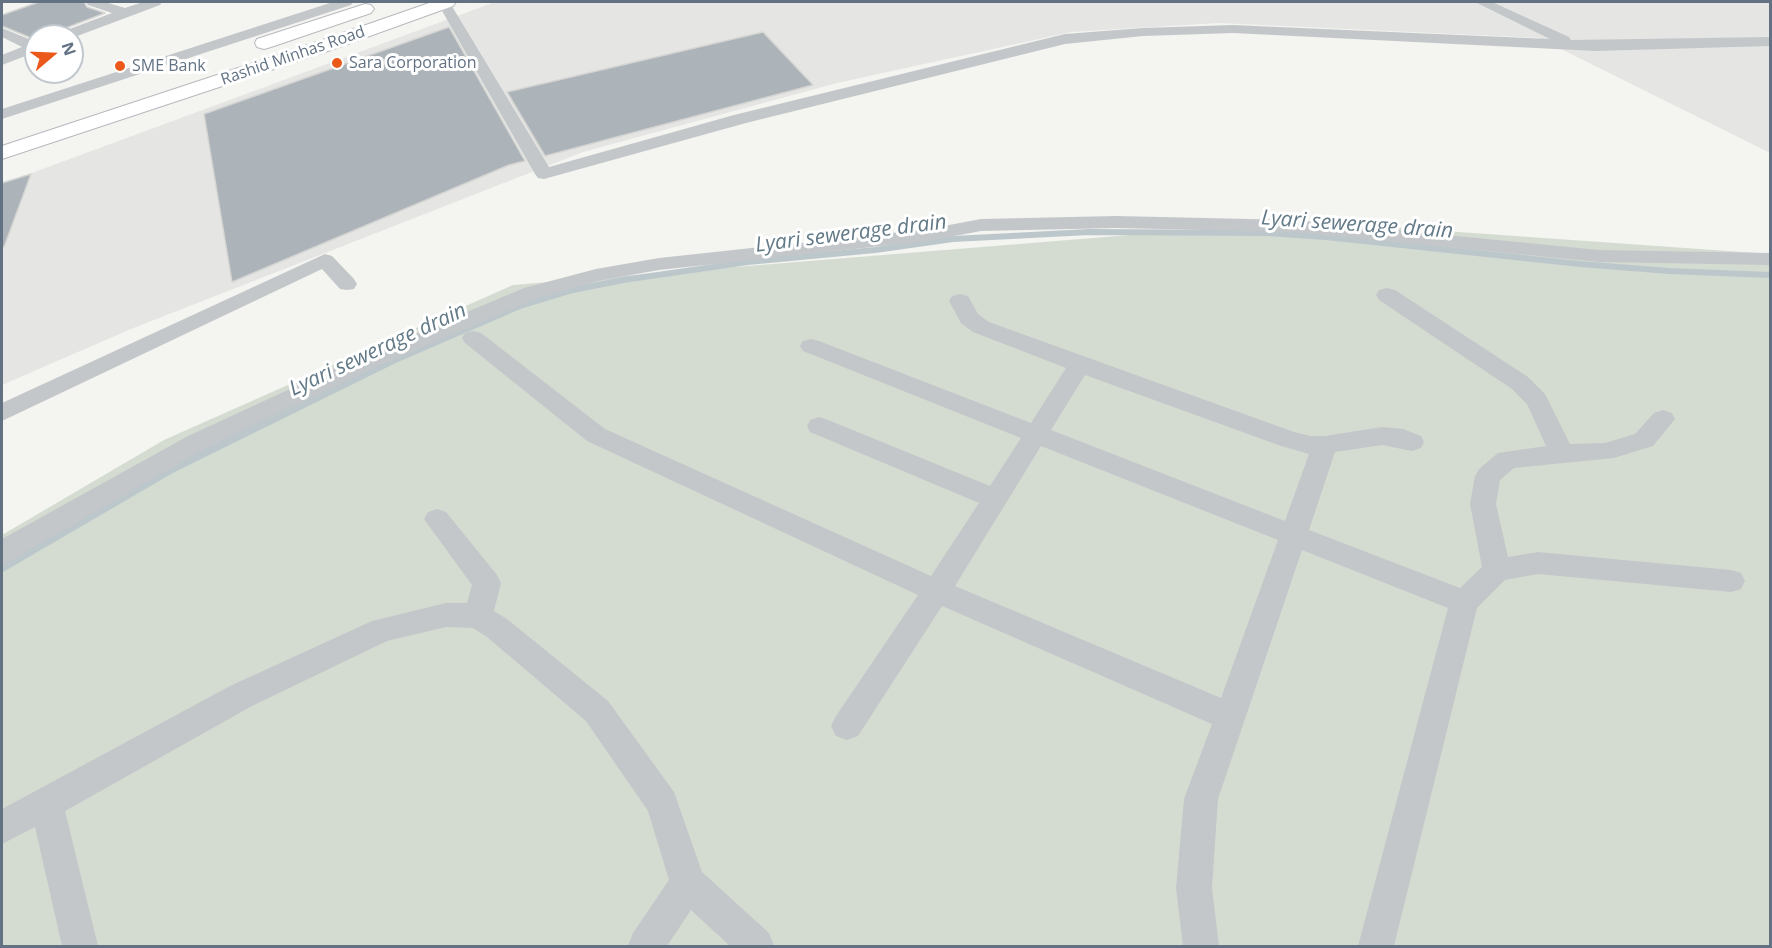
<!DOCTYPE html>
<html>
<head>
<meta charset="utf-8">
<style>
	body { margin:0 }
	#map { position:relative; width:1772px; height:948px; overflow:hidden; background:#f4f4f0; font-family:"Open Sans",sans-serif }
	canvas { display:block }
	.frame { position:absolute; inset:0; border:3px solid #627283; pointer-events:none }
	.north { position:absolute; left:24px; top:24px; width:60px; height:60px; box-sizing:border-box; background:#fff; border:2px solid #c0c7cd; border-radius:50%; rotate:71deg; font-size:16px; font-weight:700; line-height:24px; text-align:center; color:#627283 }
	.north::after { content:''; display:block; margin:auto; width:21px; height:27px; background:#ea581a; clip-path:polygon(50% 0,100% 100%,50% 72%,0 100%) }
</style>
</head>
<body>
<div id="map">
<canvas width="1772" height="948"></canvas>
<div class="frame"></div>
<div class="north">N</div>
</div>
<script>
const ctx = document.querySelector('canvas').getContext('2d');
ctx.lineJoin = 'round';
function fill(path, color) {
  ctx.fillStyle = color;
  ctx.fill(path, 'evenodd');
}
function shape(rows) {
  const path = new Path2D();
  for (const r of rows) {
    path.moveTo(r[0], r[1]);
    for (let i = 2; i < r.length; i += 2) path.lineTo(r[i], r[i + 1]);
  }
  return path;
}
function trace(path, color, width, dash) {
  ctx.strokeStyle = color;
  ctx.lineWidth = width;
  ctx.lineCap = dash ? 'butt' : 'round';
  ctx.setLineDash(dash || []);
  ctx.stroke(path);
}
function drawText(font, color, halo, rows, align = 'center') {
  ctx.font = font + ' "Open Sans",sans-serif';
  ctx.lineWidth = 6;
  ctx.setLineDash([]);
  ctx.textBaseline = 'middle';
  ctx.strokeStyle = halo;
  ctx.fillStyle = color;
  for (const [text, x, y, turn = 0] of rows) {
    ctx.save();
    ctx.translate(x, y);
    ctx.rotate((+turn || 0) * Math.PI / 180);
    ctx.textAlign = isNaN(turn) ? turn : align;
    if (halo) ctx.strokeText(text, 0, 0);
    ctx.fillText(text, 0, 0);
    ctx.restore();
  }
}
fill(shape([
	[495,2,1770,2,1770,153,1539,38,1219,23,1071,32,837,83,583,152,131,329,2,385,2,184]
]), '#e5e6e4');
fill(shape([
	[1303,221,1770,254,1770,946,2,946,2,535,164,440,513,285]
]), '#d4dcd1');
trace(shape([
	[386,364,520,306,573,290,623,280,748,262,875,250,953,239,1089,232,1266,233,1326,237,1580,264,1669,271,1770,275]
]), '#bcc7cc', 6);
trace(shape([
	[2,568,170,470,389,362]
]), '#bcc7cc', 8);
const building = shape([
	[39,2,84,2,87,7,105,13,58,31,54,36,36,36,36,40,2,26,2,15,39,2],
	[449,27,525,161,509,165,232,282,204,114,449,27],
	[763,32,813,85,545,156,507,92,763,32],
	[31,174,4,247,2,247,2,183,31,174]
]);
fill(building, '#acb3b9');
trace(building, '#d5d5d3', 1.5);
const major = shape([
	[432,2,456,2,453,6,331,50,2,159,2,146,317,42,432,2],
	[365,4,371,5,374,9,371,13,271,47,264,49,257,47,255,43,257,39,365,4]
]);
trace(major, '#b6babe', 2);
fill(shape([
	[86,2,105,2,125,8,143,2,162,2,160,5,72,38,72,36,56,36,59,33,112,13,88,5,86,2],
	[333,2,353,2,351,5,2,119,2,109,333,2],
	[437,2,450,3,549,167,734,115,1065,34,1143,28,1233,25,1550,39,1475,2,1492,2,1569,37,1571,40,1770,37,1770,46,1596,51,1233,33,1143,36,1065,44,746,123,544,179,538,178,535,174,437,2],
	[2,28,36,42,36,52,2,65,2,55,22,47,2,37,2,28],
	[1116,216,1294,220,1599,250,1770,253,1770,265,1599,262,1294,232,1116,228,981,231,928,241,659,270,598,281,538,298,371,369,206,448,12,560,2,563,2,539,188,436,355,359,524,288,596,269,659,258,928,229,981,219,1116,216],
	[325,254,332,256,354,279,357,284,354,289,347,290,340,289,322,269,2,421,2,403,325,254],
	[1387,288,1395,290,1528,377,1545,394,1570,444,1605,443,1635,434,1654,413,1663,410,1672,413,1675,419,1653,446,1614,458,1514,468,1500,480,1496,504,1508,557,1538,552,1731,570,1741,573,1745,581,1741,589,1731,592,1538,574,1505,580,1477,608,1394,946,1358,946,1448,608,1302,550,1218,799,1212,888,1219,946,1183,946,1176,888,1184,799,1212,724,942,606,858,736,847,740,836,736,831,726,836,716,918,595,587,441,465,343,462,338,465,333,473,331,481,333,605,429,931,576,979,503,810,432,807,426,810,420,819,417,828,420,990,486,1021,438,803,351,800,346,803,341,811,339,819,341,1031,423,1066,368,973,332,961,323,949,301,952,296,960,294,968,296,978,314,989,322,1294,432,1310,436,1325,436,1382,427,1403,429,1421,436,1424,442,1421,448,1412,451,1382,445,1335,452,1309,530,1460,588,1482,567,1470,504,1475,476,1479,469,1498,453,1546,446,1527,404,1512,389,1379,300,1376,295,1379,290,1387,288],
	[1085,375,1281,446,1309,454,1285,521,1051,430,1085,375],
	[1041,446,1278,540,1221,698,955,586,1041,446],
	[437,509,446,512,497,575,501,583,494,611,507,619,608,701,674,792,702,872,769,933,774,946,730,946,691,910,667,946,628,946,633,933,669,880,648,811,586,721,487,637,473,628,446,627,387,641,252,706,65,811,98,946,62,946,35,827,2,844,2,809,230,686,372,621,446,603,467,603,472,585,424,519,428,512,437,509]
]), '#c4c7ca');
fill(major, '#fff');
for (const [x, y, r, color] of [
	[337,63,6,"#ea581a"],
	[120,66,6,"#ea581a"]
]) {
  const dot = new Path2D();
  dot.arc(x, y, r, 0, 2 * Math.PI);
  ctx.fillStyle = color;
  ctx.fill(dot);
  trace(dot, '#fff', 2);
}
drawText('16px', '#627283', '#fff', [
	["Rashid Minhas Road",293,56,-19]
]);
drawText('16px', '#627283', '#fff', [
	["Sara Corporation",349,63],
	["SME Bank",132,66]
], 'left');
drawText('italic 21px', '#627a87', '#fff', [
	["Lyari sewerage drain",1357,225,4],
	["Lyari sewerage drain",851,234,-7],
	["Lyari sewerage drain",378,350,-25]
]);
</script>
</body>
</html>
